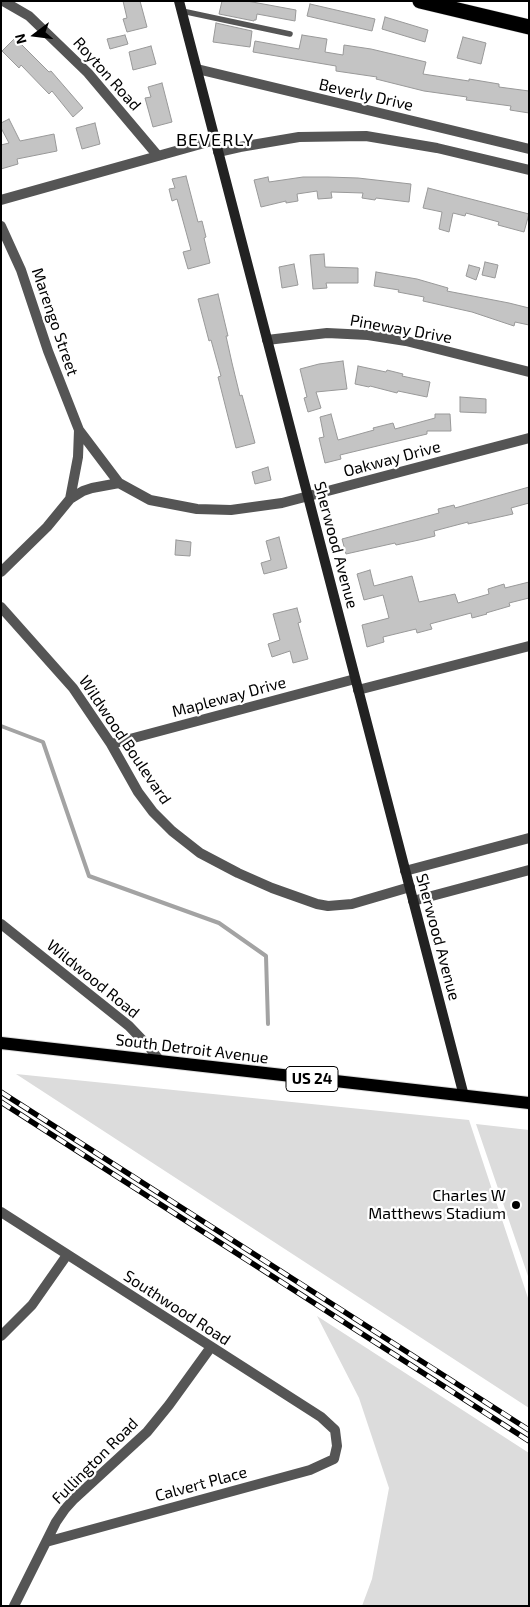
<!DOCTYPE html>
<html>
<head>
<meta charset="utf-8">
<style>
	body { margin:0 }
	#map { position:relative; width:530px; height:1607px; overflow:hidden; background:#fff; font-family:"Exo 2",sans-serif }
	canvas { display:block }
	.frame { position:absolute; inset:0; border:2px solid #000; pointer-events:none }
	.north { position:absolute; left:10px; top:10px; width:50px; height:50px; -webkit-text-stroke:4px #fff; paint-order:stroke; rotate:255deg; font-size:14px; font-weight:700; line-height:20px; text-align:center; color:#000 }
	.north::after { content:''; display:block; margin:auto; width:18px; height:22px; background:#000; clip-path:polygon(50% 0,100% 100%,50% 72%,0 100%) }
</style>
</head>
<body>
<div id="map">
<canvas width="530" height="1607"></canvas>
<div class="frame"></div>
<div class="north">N</div>
</div>
<script>
const ctx = document.querySelector('canvas').getContext('2d');
ctx.lineJoin = 'round';
function fill(path, color) {
  ctx.fillStyle = color;
  ctx.fill(path, 'evenodd');
}
function shape(rows) {
  const path = new Path2D();
  for (const r of rows) {
    path.moveTo(r[0], r[1]);
    for (let i = 2; i < r.length; i += 2) path.lineTo(r[i], r[i + 1]);
  }
  return path;
}
function trace(path, color, width, dash) {
  ctx.strokeStyle = color;
  ctx.lineWidth = width;
  ctx.lineCap = dash ? 'butt' : 'round';
  ctx.setLineDash(dash || []);
  ctx.stroke(path);
}
function drawText(font, color, halo, rows, align = 'center') {
  ctx.font = font + ' "Exo 2",sans-serif';
  ctx.lineWidth = 4.5;
  ctx.setLineDash([]);
  ctx.textBaseline = 'middle';
  ctx.strokeStyle = halo;
  ctx.fillStyle = color;
  for (const [text, x, y, turn = 0] of rows) {
    ctx.save();
    ctx.translate(x, y);
    ctx.rotate((+turn || 0) * Math.PI / 180);
    ctx.textAlign = isNaN(turn) ? turn : align;
    if (halo) ctx.strokeText(text, 0, 0);
    ctx.fillText(text, 0, 0);
    ctx.restore();
  }
}
fill(shape([
	[16,1074,469,1120,529,1301,529,1408],
	[476,1124,529,1130,529,1279],
	[317,1316,529,1453,529,1606,362,1606,372,1579,389,1488,359,1398]
]), '#dcdcdc');
trace(shape([
	[1,726,43,742,89,876,219,923,266,956,268,1024]
]), '#a3a3a3', 4);
const building = shape([
	[123,1,140,1,147,27,127,32,123,19,127,18,123,1],
	[222,1,247,1,296,10,295,21,257,14,256,20,254,20,254,21,219,14,222,1],
	[310,4,375,19,372,31,307,16,310,4],
	[385,17,428,30,425,42,382,29,385,17],
	[216,23,252,31,250,47,213,42,216,23],
	[125,35,128,44,110,49,107,39,125,35],
	[302,35,327,39,325,52,343,55,344,45,371,49,426,62,423,74,469,81,469,79,499,84,499,87,529,91,529,113,510,110,511,106,466,100,467,97,424,91,376,79,377,77,336,71,336,66,253,52,255,41,299,49,302,35],
	[463,37,486,43,481,64,457,58,463,37],
	[15,38,49,72,51,71,83,108,73,117,52,91,49,94,21,65,19,68,2,51,15,38],
	[151,46,156,64,133,70,129,52,151,46],
	[162,83,172,122,153,127,145,98,151,97,148,87,162,83],
	[9,119,20,141,54,134,57,151,17,159,18,164,1,169,1,145,9,143,1,128,1,123,9,119],
	[95,123,100,144,82,149,76,128,95,123],
	[186,176,198,222,202,221,206,237,204,238,210,263,188,269,183,252,191,250,177,199,172,201,169,189,175,188,172,179,186,176],
	[268,177,269,182,303,177,328,177,358,178,411,184,409,202,376,198,375,200,362,198,363,193,331,192,332,198,318,199,317,191,297,194,298,201,286,203,286,201,261,207,254,180,268,177],
	[428,188,529,214,524,232,498,225,499,222,466,213,465,216,453,213,449,232,439,229,442,212,423,208,428,188],
	[324,254,325,267,358,268,358,283,326,283,327,288,313,289,310,255,324,254],
	[485,262,498,265,495,278,482,275,485,262],
	[294,264,298,285,282,288,279,267,294,264],
	[469,265,480,268,476,280,466,276,469,265],
	[376,272,417,279,448,288,447,291,509,303,529,308,529,325,515,322,514,326,472,312,423,301,424,297,398,292,399,290,374,286,376,272],
	[218,294,228,336,226,336,232,363,240,396,242,395,255,443,236,448,218,377,221,376,211,340,209,341,198,299,218,294],
	[343,361,347,389,316,392,321,408,308,412,304,398,307,397,300,369,319,364,343,361],
	[358,366,386,372,387,370,403,374,402,376,430,382,427,397,398,391,397,393,370,386,369,387,355,384,358,366],
	[460,397,486,399,486,413,460,412,460,397],
	[331,414,338,440,374,430,373,428,393,423,395,429,435,418,435,414,450,414,451,431,427,431,427,434,340,455,341,459,325,463,319,438,324,437,320,417,331,414],
	[268,467,271,480,255,484,252,472,268,467],
	[529,487,529,503,511,508,513,514,468,524,468,522,434,531,435,536,419,540,396,545,395,543,346,554,342,539,439,513,438,509,454,505,455,508,529,487],
	[279,537,287,568,264,574,261,563,271,560,266,541,279,537],
	[176,540,191,542,190,556,175,555,176,540],
	[370,570,374,586,412,576,419,602,455,594,458,603,489,594,488,589,504,584,505,588,529,582,529,598,509,603,510,606,486,613,487,614,472,618,471,613,430,624,432,629,417,633,416,629,383,637,384,642,367,647,362,625,389,618,383,595,364,600,357,574,370,570],
	[297,608,301,622,298,623,308,659,293,663,290,651,272,657,268,644,280,640,273,614,297,608]
]);
fill(building, '#c4c4c4');
trace(building, '#999', 1);
const primary = shape([
	[1,1043,529,1103]
]);
const highway = shape([
	[420,1,529,27]
]);
trace(primary, '#dbdbdb', 14);
trace(highway, '#dbdbdb', 16);
trace(shape([
	[182,11,290,34]
]), '#555', 5.5);
trace(shape([
	[3,1,29,16,88,73,158,156],
	[197,69,529,149],
	[218,152,240,147,299,137,366,136,437,148,529,170],
	[1,200,215,140],
	[1,226,21,270,48,351,79,430,78,457,70,499,47,527,1,572],
	[267,340,327,333,368,335,406,341,529,372],
	[79,430,119,483,150,500,197,509,231,510,282,503,529,438],
	[70,499,83,491,92,488,119,483],
	[1,607,73,688,111,744,138,792,153,812,172,831,200,853,238,873,272,888,317,904,328,906,352,904,410,887],
	[358,690,529,646],
	[111,744,355,679],
	[405,871,529,838],
	[413,901,529,870],
	[1,924,129,1026,149,1047,161,1062],
	[1,1212,321,1417,335,1430,337,1446,334,1459,310,1470,46,1542],
	[1,1336,32,1305,67,1255],
	[14,1606,56,1522,65,1509,74,1499,147,1432,169,1405,211,1347]
]), '#555', 10);
trace(shape([
	[179,1,464,1096]
]), '#222', 10);
trace(primary, '#000', 12);
trace(highway, '#000', 15);
const rail = shape([
	[1,1092,529,1430],
	[1,1102,529,1441]
]);
trace(rail, '#000', 5.5);
trace(rail, '#fff', 4, [11]);
for (const [x, y, r, color] of [
	[516,1205,5,"#000"]
]) {
  const dot = new Path2D();
  dot.arc(x, y, r, 0, 2 * Math.PI);
  ctx.fillStyle = color;
  ctx.fill(dot);
  trace(dot, '#fff', 2);
}
for (const [x, y, w] of [
	[312,1079,52]
]) {
  const box = new Path2D();
  box.roundRect(x - w / 2, y - 12.5, w, 25, 4);
  ctx.fillStyle = '#fff';
  ctx.fill(box);
  trace(box, '#000', 1);
}
drawText('bold 15px', '#000', null, [
	["US 24",312,1079]
]);
drawText('16px', '#000', '#fff', [
	["Royton Road",107,74,48],
	["Beverly Drive",366,95,13],
	["Marengo Street",55,322,71],
	["Pineway Drive",401,329,10],
	["Oakway Drive",392,459,-15],
	["Sherwood Avenue",336,545,75],
	["Mapleway Drive",229,697,-15],
	["Wildwood Boulevard",125,740,56],
	["Sherwood Avenue",438,937,75],
	["Wildwood Road",93,979,39],
	["South Detroit Avenue",192,1049,7],
	["Southwood Road",177,1308,33],
	["Fullington Road",95,1461,-45],
	["Calvert Place",201,1484,-15]
]);
drawText('16px', '#000', '#fff', [
	["Charles W",506,1196],
	["Matthews Stadium",506,1214]
], 'right');
ctx.letterSpacing = '1px';
drawText('18px', '#000', '#fff', [
	["BEVERLY",215,140]
]);
ctx.letterSpacing = '0px';
</script>
</body>
</html>
